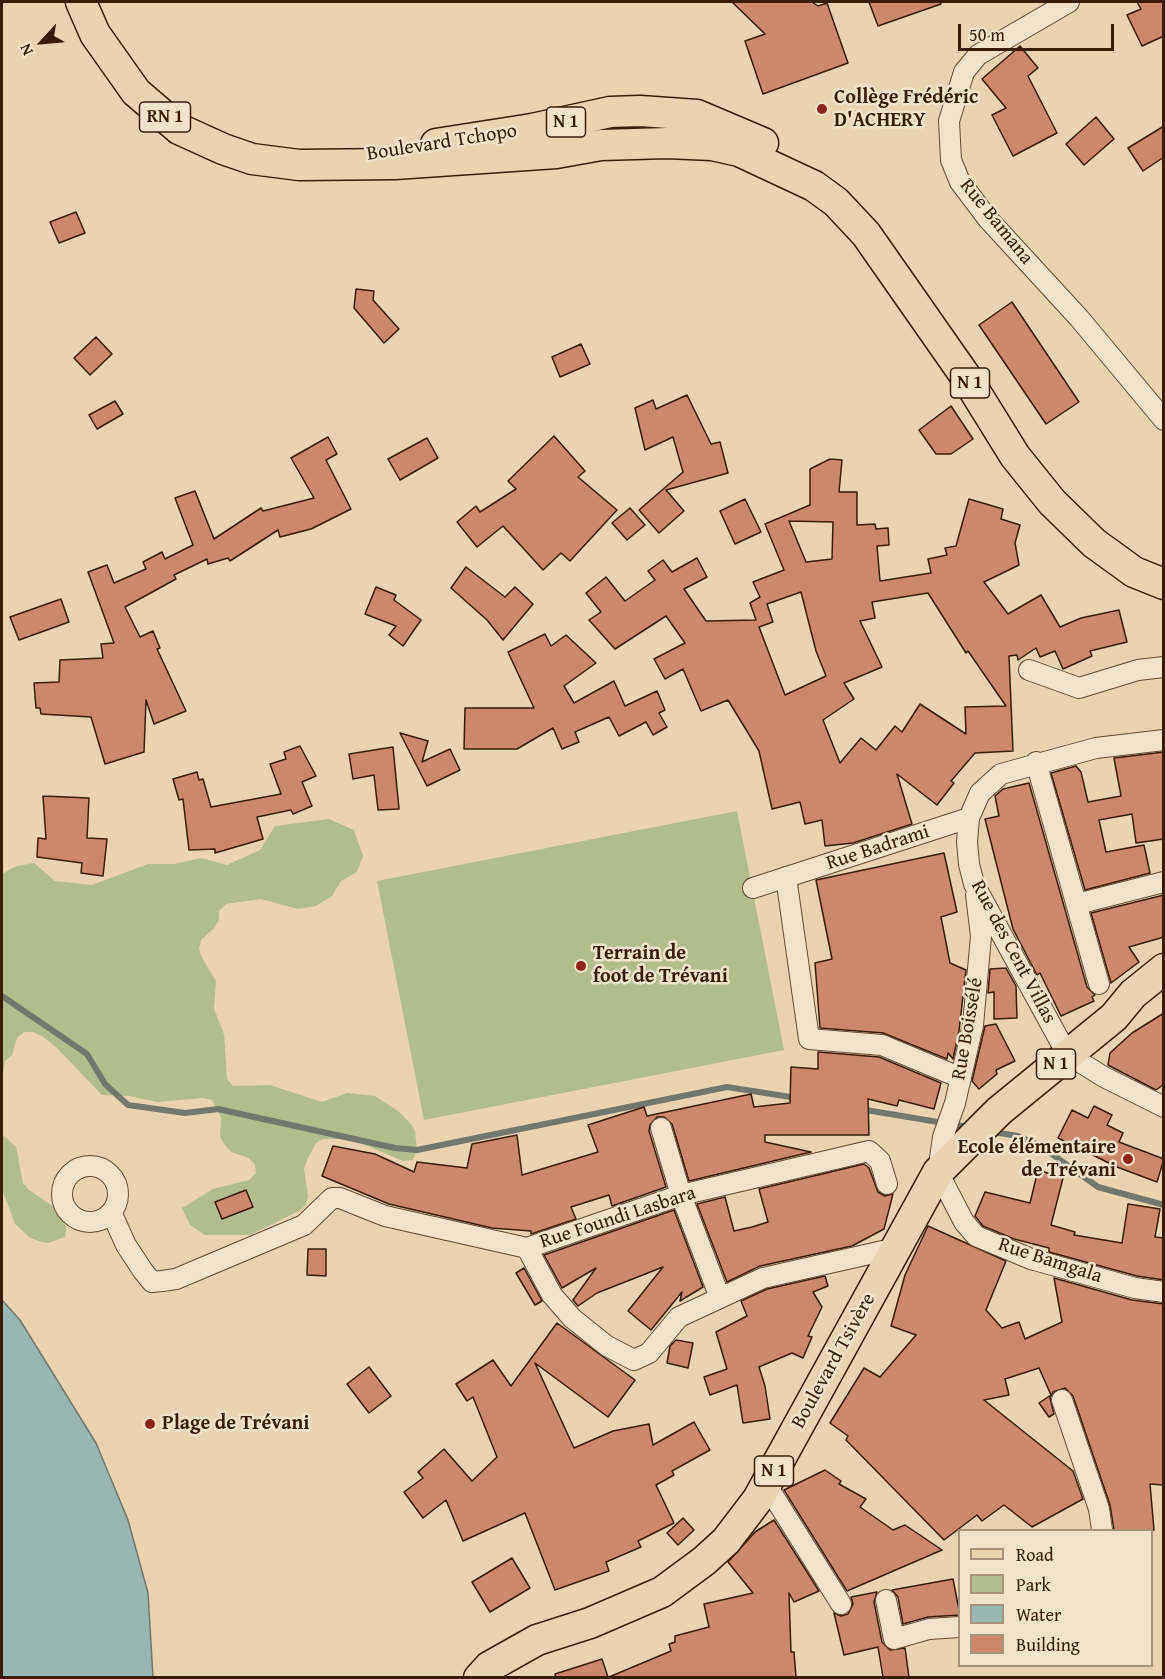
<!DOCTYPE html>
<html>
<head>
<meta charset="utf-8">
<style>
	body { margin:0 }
	#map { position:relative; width:1165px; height:1679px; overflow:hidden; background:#e9d3b0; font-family:"Gentium Book Plus",serif }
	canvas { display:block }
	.frame { position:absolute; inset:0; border:3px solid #391c08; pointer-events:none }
	.legend { position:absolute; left:958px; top:1529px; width:195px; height:138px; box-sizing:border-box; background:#f1e2cc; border:2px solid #a7937e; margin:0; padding:8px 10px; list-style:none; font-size:18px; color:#391c08 }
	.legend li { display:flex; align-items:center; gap:12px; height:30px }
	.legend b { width:30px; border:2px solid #a7937e }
	.north { position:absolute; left:12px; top:12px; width:60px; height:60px; -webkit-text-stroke:4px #f1e2cc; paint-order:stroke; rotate:244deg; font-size:16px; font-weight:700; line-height:24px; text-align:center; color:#391c08 }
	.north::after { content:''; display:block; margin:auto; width:21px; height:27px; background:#391c08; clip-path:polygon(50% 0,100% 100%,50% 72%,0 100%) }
	.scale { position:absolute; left:958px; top:24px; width:156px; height:27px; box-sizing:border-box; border:3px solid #391c08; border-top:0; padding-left:8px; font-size:18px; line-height:21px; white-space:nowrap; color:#391c08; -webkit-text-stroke:4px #f1e2cc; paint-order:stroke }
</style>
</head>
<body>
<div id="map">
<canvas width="1165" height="1679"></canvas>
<div class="frame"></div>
<ul class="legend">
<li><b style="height:8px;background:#e9d3b0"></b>Road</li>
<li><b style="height:16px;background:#b2bd8e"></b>Park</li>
<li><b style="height:16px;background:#99b6b3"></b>Water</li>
<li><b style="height:16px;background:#cd876b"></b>Building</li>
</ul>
<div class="north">N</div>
<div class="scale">50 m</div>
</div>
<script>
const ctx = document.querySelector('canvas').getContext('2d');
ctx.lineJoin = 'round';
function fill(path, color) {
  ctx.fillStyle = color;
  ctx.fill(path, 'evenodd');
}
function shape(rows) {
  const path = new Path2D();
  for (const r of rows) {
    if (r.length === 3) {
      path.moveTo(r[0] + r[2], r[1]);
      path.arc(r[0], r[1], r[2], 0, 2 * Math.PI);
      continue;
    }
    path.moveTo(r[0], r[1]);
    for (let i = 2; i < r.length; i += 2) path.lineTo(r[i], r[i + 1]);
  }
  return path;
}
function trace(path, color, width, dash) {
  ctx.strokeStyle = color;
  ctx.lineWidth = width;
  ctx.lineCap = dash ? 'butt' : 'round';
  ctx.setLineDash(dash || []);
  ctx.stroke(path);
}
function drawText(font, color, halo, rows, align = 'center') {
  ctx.font = font + ' "Gentium Book Plus",serif';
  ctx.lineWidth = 5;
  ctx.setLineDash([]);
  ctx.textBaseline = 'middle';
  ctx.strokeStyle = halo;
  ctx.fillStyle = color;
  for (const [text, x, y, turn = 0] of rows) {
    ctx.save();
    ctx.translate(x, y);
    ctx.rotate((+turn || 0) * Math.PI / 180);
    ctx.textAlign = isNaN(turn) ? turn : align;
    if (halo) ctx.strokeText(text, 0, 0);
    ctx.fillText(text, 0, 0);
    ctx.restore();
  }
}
fill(shape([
	[737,811,784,1050,424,1120,377,881],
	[329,819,354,830,363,856,357,872,341,881,332,896,316,906,298,909,261,899,226,904,219,911,219,920,214,928,201,940,199,949,202,958,216,981,214,1009,224,1034,227,1079,233,1086,270,1085,322,1102,347,1093,375,1096,398,1111,411,1124,415,1131,417,1150,413,1160,403,1161,351,1139,323,1139,316,1143,307,1160,304,1169,308,1196,306,1205,299,1211,250,1235,205,1235,190,1225,182,1208,213,1189,249,1180,256,1173,255,1165,249,1158,231,1152,225,1145,220,1137,221,1118,212,1100,203,1098,157,1102,129,1096,102,1095,57,1048,42,1036,33,1032,24,1032,17,1038,12,1055,5,1061,2,1080,2,874,16,866,34,863,55,881,92,885,148,864,175,864,201,858,227,865,260,850,275,826],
	[2,1134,16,1147,23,1183,29,1190,60,1211,66,1228,65,1237,48,1243,38,1241,29,1237,15,1224,2,1189]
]), '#b2bd8e');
const water = shape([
	[2,1300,20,1320,96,1443,128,1520,148,1593,153,1677,2,1677,2,1300]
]);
fill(water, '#99b6b3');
trace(water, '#73786f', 1.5);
trace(shape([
	[2,996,87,1054,105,1084,128,1105,185,1113,218,1109,395,1148,417,1150,727,1087,797,1098],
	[860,1109,968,1127],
	[993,1132,1018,1136,1039,1145,1098,1187,1164,1205]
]), '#73786f', 6);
const building = shape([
	[732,2,812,2,818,6,827,3,848,63,763,94,745,41,765,34,732,2],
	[869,2,940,2,941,4,878,26,869,2],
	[1137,2,1164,2,1164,36,1142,46,1127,15,1141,9,1137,2],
	[1020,46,1038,68,1028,76,1057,133,1013,156,992,115,1006,108,982,79,1020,46],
	[1096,117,1114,139,1084,165,1066,144,1096,117],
	[1164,126,1164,157,1143,171,1128,148,1164,126],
	[76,212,85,233,59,243,50,222,76,212],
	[356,289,374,291,373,300,399,329,384,343,354,308,356,289],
	[1012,302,1079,402,1046,424,979,325,1012,302],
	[96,337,112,354,90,375,74,358,96,337],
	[581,344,590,364,560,377,552,357,581,344],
	[687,395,711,444,720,442,728,473,666,490,684,511,659,533,639,510,683,472,673,437,645,450,635,408,653,400,656,409,687,395],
	[115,401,123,414,97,429,89,415,115,401],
	[951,406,973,439,951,454,936,454,919,430,951,406],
	[554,436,585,471,578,477,617,510,570,561,561,553,543,570,503,526,477,547,457,522,476,506,480,512,516,489,508,481,554,436],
	[328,437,337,454,326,460,351,509,311,529,280,537,278,530,230,561,228,558,208,564,207,559,174,575,176,579,125,607,140,637,153,631,160,648,157,649,186,711,154,724,146,700,144,752,105,764,91,717,41,714,40,708,36,708,34,683,59,682,60,660,103,658,101,644,114,643,88,572,107,565,114,583,146,569,143,562,162,552,165,559,193,545,175,498,195,491,214,539,261,508,263,511,314,498,291,458,328,437],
	[427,438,438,458,400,480,388,459,427,438],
	[830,459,842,460,839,492,857,492,857,525,875,524,876,529,888,528,889,545,877,546,880,581,931,573,928,559,947,555,945,548,956,546,969,499,1003,509,1001,519,1020,525,1015,543,1019,565,984,582,1008,614,1041,595,1060,627,1081,618,1119,610,1127,642,1090,651,1092,656,1063,669,1055,651,1040,657,1036,648,1018,660,1017,655,1009,656,1013,751,975,753,951,781,954,783,937,805,897,774,912,824,853,843,825,846,822,820,805,824,800,802,772,809,759,751,728,700,701,711,683,669,665,679,654,659,685,643,666,616,615,649,589,620,601,612,586,593,606,577,625,601,655,580,648,571,663,560,672,572,697,558,707,577,684,589,706,621,756,620,750,603,760,597,753,582,784,570,765,524,810,505,810,469,830,459],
	[789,521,833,522,832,559,806,562,789,521],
	[801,592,816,651,826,676,785,695,759,627,773,622,767,604,801,592],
	[928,593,966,653,968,651,1006,706,965,707,966,734,920,704,902,732,895,726,876,750,861,738,840,763,823,720,854,699,844,683,882,667,860,621,875,618,872,602,928,593],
	[745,499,761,532,735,544,720,511,745,499],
	[630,508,645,525,627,540,612,523,630,508],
	[466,567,505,597,515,587,533,604,503,640,487,620,451,588,466,567],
	[376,587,396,595,394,600,421,620,403,646,389,635,396,626,365,614,376,587],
	[61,599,69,622,19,640,10,617,61,599],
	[545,634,551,646,566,635,596,663,564,686,574,703,614,681,625,706,657,691,665,710,659,713,667,727,653,735,646,722,619,736,609,717,575,732,579,742,562,749,553,728,517,749,464,749,465,708,534,708,508,652,545,634],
	[400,733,428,741,422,762,450,749,460,770,427,786,400,733],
	[300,746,316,776,302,782,312,806,293,814,291,810,257,817,263,839,215,853,215,849,189,850,183,799,179,800,173,779,197,772,199,780,203,779,211,807,281,794,270,764,286,759,284,752,300,746],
	[393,747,399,809,378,810,374,775,353,779,349,754,393,747],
	[1164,752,1164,839,1136,843,1132,814,1099,820,1106,852,1144,845,1150,873,1085,890,1051,773,1076,766,1081,772,1088,802,1121,796,1114,758,1164,752],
	[1029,783,1087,987,1095,995,1092,997,1094,1001,1061,1016,1040,973,1037,975,1013,929,985,819,999,816,995,796,1003,789,1029,783],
	[43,796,89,798,87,838,107,839,103,876,81,873,82,863,37,857,38,838,46,839,43,796],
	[944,853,957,912,941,917,950,963,966,970,959,1031,953,1059,948,1053,947,1059,883,1033,820,1028,815,963,832,959,816,880,944,853],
	[1164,895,1164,937,1129,947,1139,962,1111,983,1091,913,1164,895],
	[1006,968,1016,986,1017,1018,994,1019,994,992,988,993,990,969,1006,968],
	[1164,1013,1164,1084,1156,1090,1108,1065,1110,1053,1132,1033,1164,1013],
	[996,1024,1015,1061,996,1070,997,1074,979,1089,972,1081,985,1026,996,1024],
	[818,1052,879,1057,941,1083,934,1109,899,1100,897,1106,868,1099,869,1135,765,1135,765,1142,811,1152,689,1181,672,1124,664,1117,657,1117,650,1125,649,1131,666,1187,612,1206,609,1195,571,1207,576,1219,531,1234,531,1231,492,1228,389,1204,322,1176,333,1146,375,1154,414,1172,417,1162,467,1168,472,1144,517,1135,522,1175,598,1152,588,1125,644,1107,647,1116,751,1094,754,1107,790,1103,791,1067,818,1069,818,1052],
	[1094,1106,1112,1115,1107,1125,1123,1133,1119,1142,1164,1159,1157,1182,1117,1167,1058,1138,1072,1110,1088,1118,1094,1106],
	[864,1164,869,1168,878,1192,885,1196,893,1194,884,1229,852,1246,760,1266,727,1282,697,1204,725,1197,734,1231,752,1227,768,1222,759,1189,864,1164],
	[1038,1170,1063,1178,1051,1225,1075,1232,1074,1235,1122,1243,1128,1204,1160,1209,1155,1237,1164,1238,1164,1280,1137,1276,1049,1252,1049,1248,1014,1239,983,1226,975,1216,985,1192,1030,1203,1038,1170],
	[246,1190,253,1207,222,1219,215,1202,246,1190],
	[674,1210,703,1287,680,1301,682,1292,651,1330,628,1311,663,1267,597,1293,578,1306,573,1300,596,1268,562,1288,544,1255,674,1210],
	[928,1226,1006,1261,986,1310,1002,1328,1019,1322,1025,1339,1062,1322,1054,1278,1132,1300,1164,1304,1164,1485,1150,1484,1154,1530,1114,1530,1110,1505,1073,1396,1065,1388,1053,1392,1050,1398,1054,1414,1049,1417,1039,1403,1051,1395,1039,1368,1005,1379,1009,1395,984,1400,1073,1471,1083,1499,1032,1527,1004,1505,982,1521,977,1515,944,1540,846,1440,848,1436,830,1423,864,1368,880,1377,916,1335,891,1326,905,1275,928,1226],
	[308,1249,326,1249,326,1276,307,1275,308,1249],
	[524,1268,542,1301,535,1305,516,1273,524,1268],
	[825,1276,828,1286,813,1292,822,1307,808,1336,812,1337,803,1358,792,1353,759,1367,765,1386,770,1419,743,1423,737,1385,710,1395,704,1377,727,1369,716,1332,747,1316,741,1301,767,1289,825,1276],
	[557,1323,635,1380,608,1417,535,1363,574,1448,613,1431,649,1424,653,1445,694,1422,710,1450,672,1471,674,1475,656,1485,674,1523,638,1541,641,1547,606,1562,609,1571,555,1590,525,1513,463,1541,446,1500,423,1518,404,1492,423,1478,418,1472,444,1449,472,1481,497,1457,473,1397,467,1401,456,1384,493,1360,511,1386,557,1323],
	[676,1340,693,1343,688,1368,667,1363,670,1346,676,1340],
	[369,1367,391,1396,369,1413,347,1384,369,1367],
	[825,1470,841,1481,839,1484,866,1499,860,1507,893,1530,905,1525,942,1550,847,1591,784,1490,825,1470],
	[683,1518,694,1530,678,1545,667,1533,683,1518],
	[774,1520,819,1591,794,1602,789,1593,791,1652,794,1652,796,1677,609,1677,671,1651,669,1644,675,1642,675,1636,709,1627,704,1604,753,1593,728,1562,755,1532,774,1520],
	[512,1558,530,1588,490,1612,472,1582,512,1558],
	[953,1579,960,1615,928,1617,903,1624,898,1597,892,1590,953,1579],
	[877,1592,874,1602,882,1642,890,1650,905,1648,909,1677,883,1677,878,1647,844,1655,834,1613,841,1616,848,1614,853,1604,851,1597,877,1592],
	[602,1659,608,1677,556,1677,555,1674,602,1659]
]);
fill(building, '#cd876b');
trace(building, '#391c08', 1.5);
const minor = shape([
	[1069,2,978,55,964,72,949,121,951,160,960,182,988,219,1079,318,1164,420],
	[1029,670,1079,688,1138,670,1164,667],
	[1164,740,1096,748,1001,774,980,793,969,818,967,842,969,864,974,884,1067,1054,1104,1077,1164,1107],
	[1036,762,1099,984],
	[786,877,809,1039,882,1045,961,1078],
	[753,888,969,818],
	[976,895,981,936,973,1025,955,1103,943,1137,938,1172,964,1222,976,1236,1031,1259,1135,1288,1164,1292],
	[1077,904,1164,882],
	[661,1128,681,1195,720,1298],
	[90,1194,28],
	[112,1214,126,1245,143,1271,152,1282,162,1281,176,1279,304,1225,332,1198,340,1198,385,1216,527,1248,681,1195,869,1151,880,1161,887,1184],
	[527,1248,552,1295,572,1318,607,1346,634,1360,649,1353,679,1317,763,1278,896,1248],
	[1062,1400,1099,1509,1102,1530],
	[766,1484,841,1604],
	[886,1600,894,1639,929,1629,960,1627]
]);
const primary = shape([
	[81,2,95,34,136,92,179,129,223,149,252,159,299,165,395,164,556,153,601,145,667,143,712,145,739,151,814,186,836,202,866,234,966,377,1015,456,1052,502,1094,543,1134,572,1164,584],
	[436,144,532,129,610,112,640,111,697,115,763,143],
	[479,1678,489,1667,537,1640,590,1623,662,1592,704,1561,726,1541,758,1499,938,1172,999,1111,1114,1017,1133,994,1164,969]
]);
trace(minor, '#654a32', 22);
trace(primary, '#391c08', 33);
trace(minor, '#f1e2cc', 20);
trace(primary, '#e9d3b0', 30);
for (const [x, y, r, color] of [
	[822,109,6,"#8f2418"],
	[581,966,6,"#8f2418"],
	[1128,1159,6,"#8f2418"],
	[150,1424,6,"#8f2418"]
]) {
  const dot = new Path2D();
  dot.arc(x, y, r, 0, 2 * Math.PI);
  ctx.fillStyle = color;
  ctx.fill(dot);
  trace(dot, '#f1e2cc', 2);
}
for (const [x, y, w] of [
	[165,117,51],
	[566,122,39],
	[970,383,39],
	[1056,1064,39],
	[774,1471,39]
]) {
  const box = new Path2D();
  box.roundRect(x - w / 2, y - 15, w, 30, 4.5);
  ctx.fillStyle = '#f1e2cc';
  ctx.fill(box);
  trace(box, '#391c08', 1.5);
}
drawText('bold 18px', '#391c08', null, [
	["RN 1",165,117],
	["N 1",566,122],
	["N 1",970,383],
	["N 1",1056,1064],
	["N 1",774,1471]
]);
drawText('bold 20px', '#391c08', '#f1e2cc', [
	["Collège Frédéric",834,98],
	["D'ACHERY",834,121],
	["Terrain de",593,954],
	["foot de Trévani",593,977],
	["Ecole élémentaire",1116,1148,"right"],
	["de Trévani",1116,1171,"right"],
	["Plage de Trévani",162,1424]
], 'left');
drawText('20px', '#391c08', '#f1e2cc', [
	["Boulevard Tchopo",442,143,-9],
	["Rue Bamana",996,222,51],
	["Rue Badrami",878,848,-18],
	["Rue des Cent Villas",1013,952,62],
	["Rue Boissélé",968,1029,-80],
	["Rue Foundi Lasbara",618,1218,-18],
	["Rue Bamgala",1050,1261,18],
	["Boulevard Tsivère",834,1361,-61]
]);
</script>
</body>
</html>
